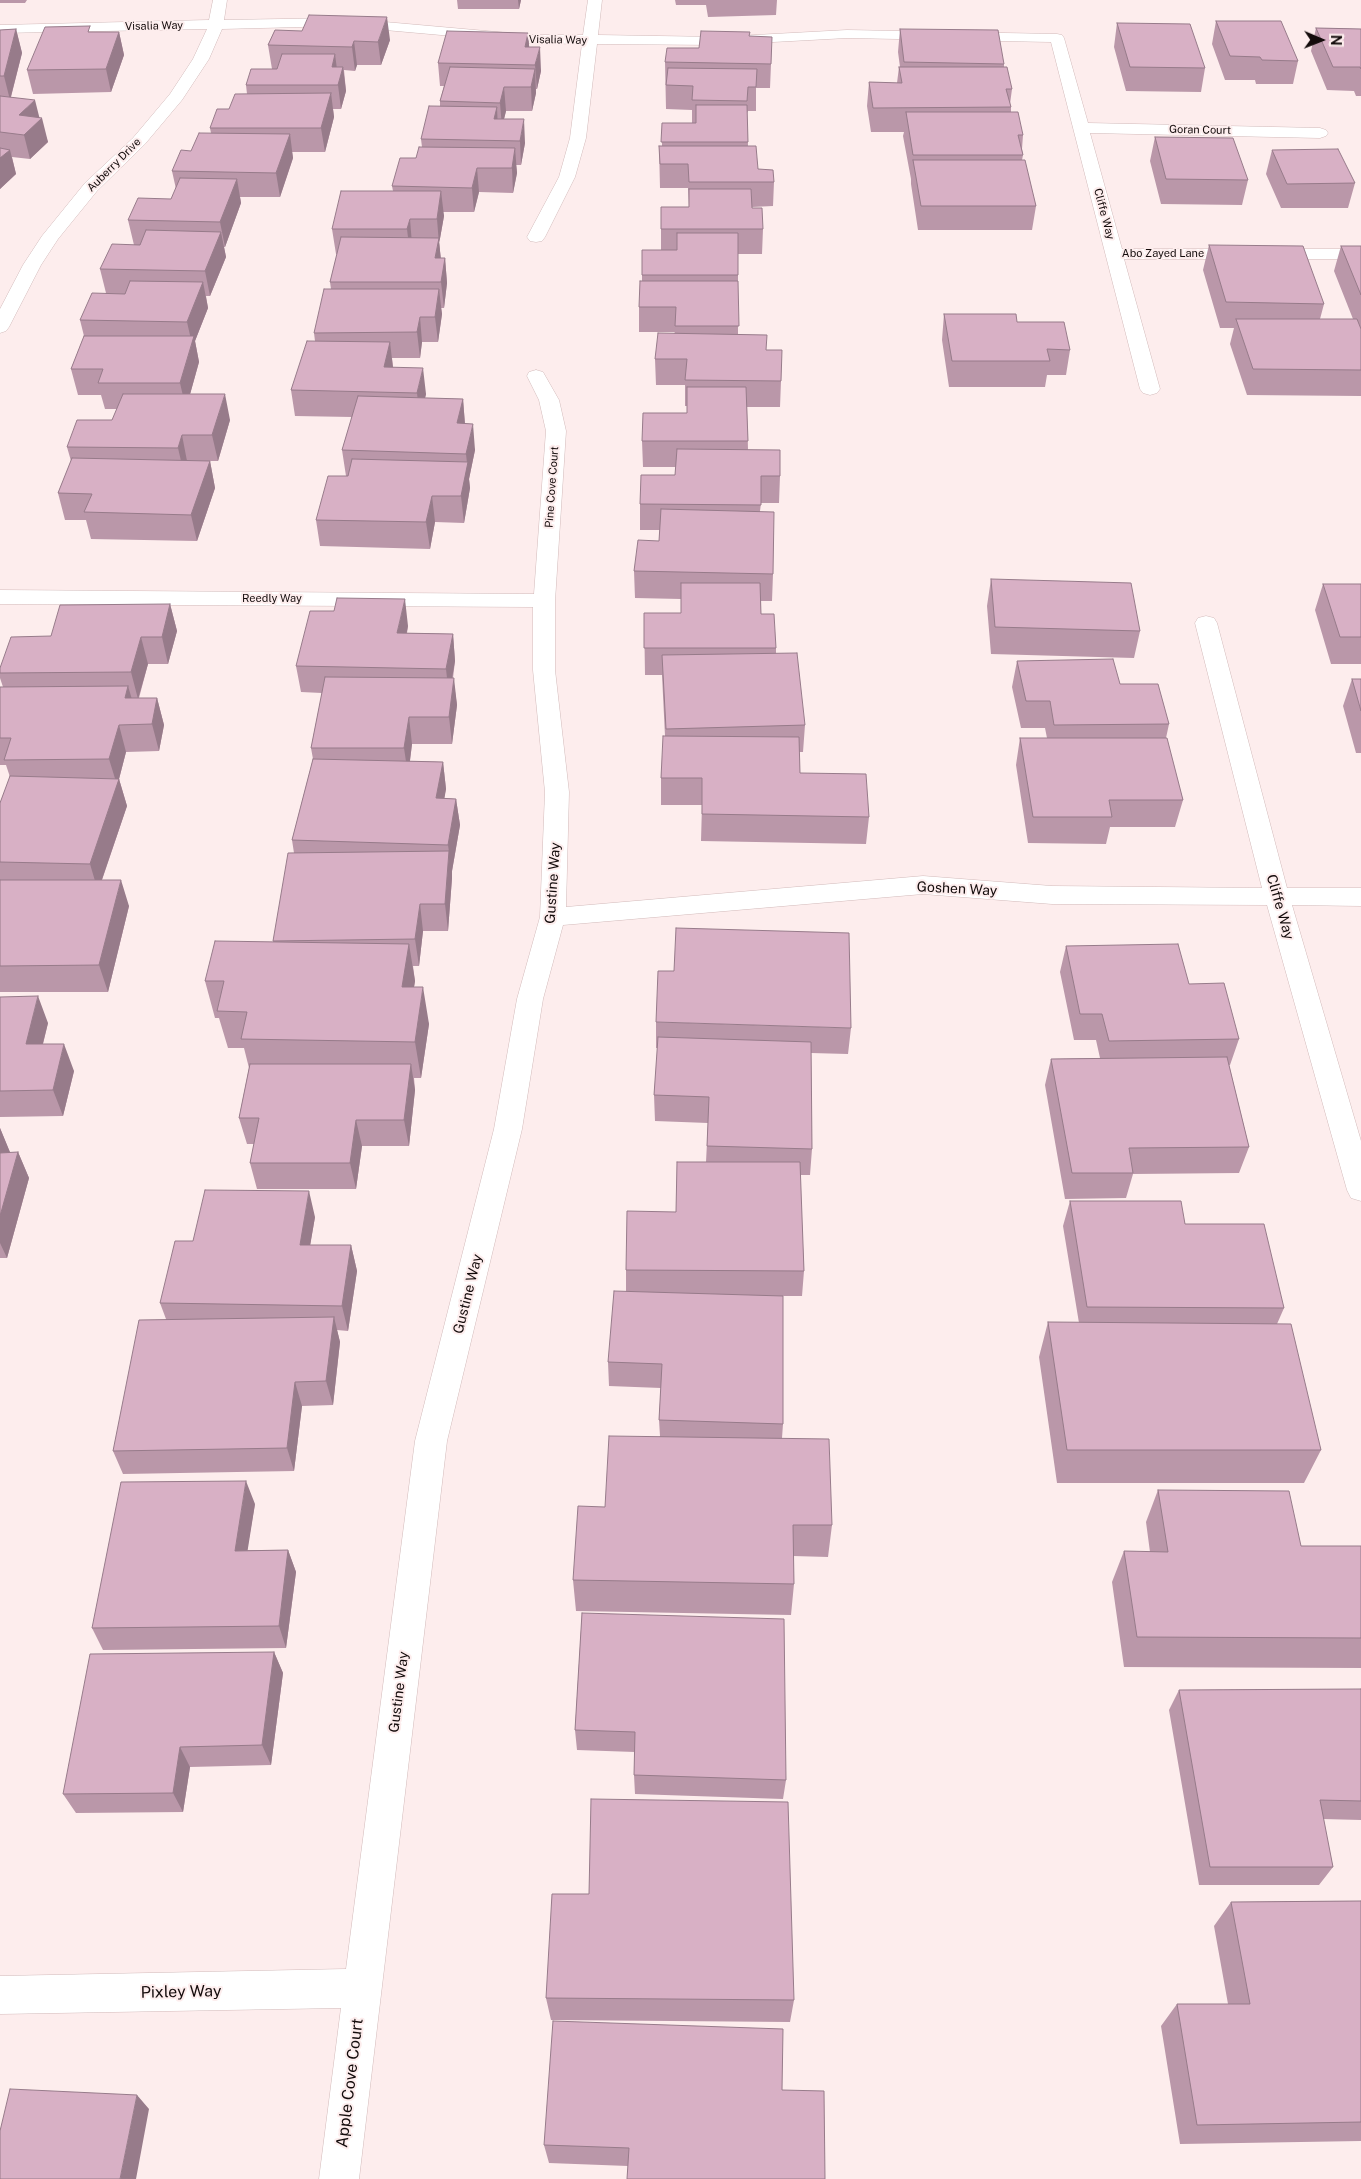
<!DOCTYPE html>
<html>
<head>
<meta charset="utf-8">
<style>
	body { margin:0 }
	#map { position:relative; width:1361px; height:2179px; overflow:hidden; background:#fdeded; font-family:"Public Sans",sans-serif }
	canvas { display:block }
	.north { position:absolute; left:1296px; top:15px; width:50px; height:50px; -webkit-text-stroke:4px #fdeded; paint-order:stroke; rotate:91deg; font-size:14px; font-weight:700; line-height:20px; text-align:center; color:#130b0b }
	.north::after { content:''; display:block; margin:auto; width:18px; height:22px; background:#130b0b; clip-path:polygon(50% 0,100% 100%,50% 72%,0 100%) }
</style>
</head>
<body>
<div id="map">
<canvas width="1361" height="2179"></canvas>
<div class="north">N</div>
</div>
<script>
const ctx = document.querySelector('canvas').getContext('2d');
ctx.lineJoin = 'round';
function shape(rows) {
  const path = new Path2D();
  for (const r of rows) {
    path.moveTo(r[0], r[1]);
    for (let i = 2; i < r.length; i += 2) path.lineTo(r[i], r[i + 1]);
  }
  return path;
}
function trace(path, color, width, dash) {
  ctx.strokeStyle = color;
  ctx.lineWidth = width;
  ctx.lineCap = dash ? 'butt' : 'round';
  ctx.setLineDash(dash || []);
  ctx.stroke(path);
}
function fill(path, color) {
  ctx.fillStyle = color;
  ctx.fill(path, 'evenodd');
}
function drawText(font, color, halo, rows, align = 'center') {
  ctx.font = font + ' "Public Sans",sans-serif';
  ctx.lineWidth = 4;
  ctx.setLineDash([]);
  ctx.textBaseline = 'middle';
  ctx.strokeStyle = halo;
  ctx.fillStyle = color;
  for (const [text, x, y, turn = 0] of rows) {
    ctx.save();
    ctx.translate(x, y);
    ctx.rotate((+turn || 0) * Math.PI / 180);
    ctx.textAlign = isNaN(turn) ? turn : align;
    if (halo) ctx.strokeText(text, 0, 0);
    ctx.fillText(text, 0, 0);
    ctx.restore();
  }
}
const minor = shape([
	[213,0,227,0,224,20,340,18,531,35,583,35,588,0,602,0,598,35,718,37,847,30,1057,34,1062,35,1064,38,1088,123,1320,128,1326,130,1328,133,1326,136,1320,138,1090,133,1122,249,1361,249,1361,259,1124,259,1160,389,1157,393,1150,395,1143,393,1140,389,1051,42,847,38,718,45,597,44,586,138,575,177,545,237,542,241,536,242,530,241,527,237,559,177,570,138,582,44,531,43,340,26,222,29,209,59,182,100,145,144,97,191,58,239,41,265,9,327,6,331,0,333,0,309,23,265,42,236,85,183,133,138,170,94,193,59,207,29,0,33,0,25,209,20,213,0],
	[536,370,543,372,559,400,566,431,555,601,555,670,569,792,566,907,923,876,1052,886,1262,888,1195,623,1198,618,1206,616,1214,618,1217,623,1287,888,1361,888,1361,906,1292,905,1361,1141,1361,1201,1351,1198,1347,1190,1267,905,1052,904,923,894,563,925,543,999,522,1129,447,1441,359,2179,319,2179,341,2008,0,2014,0,1976,346,1969,415,1441,494,1129,517,999,540,917,545,792,533,670,533,607,0,604,0,590,534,594,546,431,539,400,527,376,529,372,536,370]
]);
trace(minor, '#d2baba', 1);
fill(minor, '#fff');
fill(shape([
	[0,0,27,0,25,3,0,3],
	[457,0,521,0,519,9,458,9],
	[675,0,777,0,776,15,708,17,706,5,676,5],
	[1216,21,1298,61,1293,84,1256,84,1255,80,1225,80,1212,44],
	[1117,23,1205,68,1201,92,1126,91,1114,47],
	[1316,28,1361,29,1361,96,1356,96,1354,91,1327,90,1311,51],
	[16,29,22,53,11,97,39,117,48,142,30,159,12,157,16,174,0,189,0,30],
	[900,29,1004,64,1004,67,1012,89,1010,104,1011,107,1011,112,1023,135,1022,149,1023,155,1022,160,1036,206,1032,230,918,230,911,184,911,179,903,136,904,132,871,132,867,106,869,82,897,83,899,67,900,67,898,52],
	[275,30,390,40,381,65,357,65,355,71,344,70,346,91,341,109,333,109,334,117,325,152,292,152,293,158,280,197,240,197,241,203,225,247,224,247,226,257,210,296,206,296,208,308,195,341,199,362,190,394,230,420,218,461,210,461,215,488,197,541,91,539,86,520,65,520,58,493,71,461,67,447,112,420,117,409,105,409,101,395,78,395,71,369,84,336,80,320,106,293,100,269,134,245,128,220,171,199,176,189,172,171,191,151,211,133,210,128,229,109,247,94,246,85,272,69,268,45],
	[91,32,119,32,124,55,111,92,33,94,27,70],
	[528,33,529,47,541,71,537,89,536,89,536,93,532,111,506,111,504,119,525,143,521,165,516,165,517,173,513,193,479,192,474,212,443,212,444,216,439,244,441,258,445,258,447,283,444,308,441,308,442,314,438,342,422,342,420,358,392,358,393,367,426,394,425,398,463,399,465,424,475,450,469,479,470,488,464,523,435,522,430,549,320,546,316,520,346,476,342,450,352,417,295,416,291,390,315,341,314,333,331,289,330,282,337,254,336,254,332,229,393,191,392,186,416,158,422,147,421,139,440,107,440,101,444,86,440,86,438,63],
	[750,36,771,64,770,88,756,88,756,111,748,111,747,113,748,146,758,169,774,182,773,206,752,207,763,229,762,254,738,254,738,334,766,350,781,381,780,407,747,407,748,450,780,476,779,503,761,503,760,511,773,574,772,601,761,601,761,614,776,648,776,653,805,725,803,752,799,752,800,773,869,817,866,844,701,841,702,805,661,805,661,778,665,736,662,675,645,675,644,613,681,613,681,599,635,598,634,571,659,541,660,530,640,530,640,504,675,475,676,467,643,467,642,441,687,413,687,406,685,406,685,385,656,385,655,359,675,332,639,332,639,307,642,281,642,250,661,250,661,207,689,207,688,188,660,188,659,146,662,146,662,123,692,123,692,110,666,109,665,62,699,48],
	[1155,137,1248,180,1242,205,1161,204,1150,161],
	[1272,150,1355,183,1348,208,1281,208,1266,174],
	[1209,245,1324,304,1320,319,1353,319,1334,271,1341,246,1361,246,1361,396,1247,395,1230,344,1234,328,1220,328,1203,270],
	[944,314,1017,322,1070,350,1066,375,1047,375,1045,387,949,387,942,340],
	[991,579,1140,631,1134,658,991,654,987,606],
	[1323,584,1361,584,1361,664,1331,664,1315,610],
	[170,604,177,631,168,664,148,664,139,698,157,698,164,725,159,751,126,752,119,779,127,806,102,880,129,906,108,992,0,992,0,803,10,777,6,765,0,765,0,687,3,687,0,678,0,668,51,636],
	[408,626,407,633,453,634,455,661,453,678,457,705,452,744,412,744,410,761,443,762,446,789,444,798,456,799,460,825,452,871,452,878,448,931,423,931,419,966,413,966,415,981,414,987,429,1024,421,1078,414,1078,415,1090,409,1146,362,1146,356,1189,257,1189,250,1163,254,1144,247,1144,239,1118,249,1068,244,1048,228,1048,219,1018,215,1018,205,981,273,942,294,853,292,840,313,759,311,748,322,693,301,692,296,666],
	[1017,661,1120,684,1169,724,1166,738,1183,800,1175,827,1110,827,1106,844,1028,843,1016,765,1020,738,1047,738,1045,728,1021,728,1012,687],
	[1352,679,1361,679,1361,753,1356,753,1343,706],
	[1066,946,1189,984,1239,1039,1230,1065,1229,1065,1249,1147,1239,1173,1133,1174,1126,1198,1065,1199,1045,1085,1051,1059,1100,1058,1096,1040,1074,1040,1060,972],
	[0,997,48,1023,43,1044,74,1071,63,1116,0,1117],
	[656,1022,851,1028,848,1054,811,1053,812,1149,810,1175,800,1175,804,1271,802,1296,783,1296,783,1424,782,1438,832,1525,828,1557,793,1556,794,1584,791,1615,576,1611,573,1580,605,1507,660,1436,659,1420,661,1388,609,1386,608,1362,626,1291,626,1270,676,1212,706,1162,708,1123,655,1121,654,1095,658,1048,656,1048],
	[0,1128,10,1153,18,1152,29,1178,7,1258,0,1258],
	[1070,1201,1185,1224,1284,1308,1277,1324,1321,1450,1304,1483,1057,1483,1039,1357,1048,1322,1079,1323,1063,1226],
	[315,1217,310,1245,351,1245,357,1271,348,1331,337,1330,340,1342,333,1405,302,1406,294,1471,123,1474,113,1451,166,1319,160,1303,193,1241],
	[1158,1490,1301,1546,1361,1546,1361,1668,1124,1667,1112,1582,1124,1551,1150,1552,1146,1522],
	[255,1504,247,1550,288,1550,296,1572,286,1648,103,1650,92,1628],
	[582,1613,786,1780,783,1799,635,1794,634,1775,635,1752,577,1750,575,1730],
	[274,1652,283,1673,271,1765,190,1767,183,1812,76,1813,63,1794],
	[1361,1689,1361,1820,1323,1819,1333,1867,1319,1885,1199,1885,1169,1710,1179,1690],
	[589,1894,794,2000,790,2022,551,2020,546,1998],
	[1361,1901,1361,2141,1180,2144,1161,2026,1177,2004,1228,2004,1214,1926,1231,1902],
	[782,2090,628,2166,549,2163,544,2145]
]), '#ba97a9');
fill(shape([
	[518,0,521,0,519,9],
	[387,17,390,40,381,65,378,42],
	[16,29,22,53,10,100,4,76],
	[119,32,124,55,111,92,106,69],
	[528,33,530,56,525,47],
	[354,41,357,65,355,71,352,47],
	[540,47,541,71,537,89,535,65],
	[335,54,338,77,332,67],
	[343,67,346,91,341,109,338,85],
	[535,69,536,93,532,111,531,87],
	[504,87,506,111,502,127,500,103],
	[331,93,334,117,325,152,321,128],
	[35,100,40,120,42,118,48,142,30,159,19,115],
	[497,107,498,132,494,119],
	[524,119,525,143,521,165,520,141],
	[290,134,293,158,280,197,276,173],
	[515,148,517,173,513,193,512,168],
	[10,150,16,174,0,189,0,158],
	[477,168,479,192,474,212,472,188],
	[237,179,241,203,225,247,220,222],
	[441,191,444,216,439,244,437,219],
	[410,219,412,244,410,254,407,229],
	[221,232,226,257,210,296,205,271],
	[439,238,441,263,438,283,435,258],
	[445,258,447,283,444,308,441,282],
	[203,282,208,308,195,341,199,362,186,409,180,383,192,344,187,322],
	[439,289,442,314,438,342,435,317],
	[420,317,422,342,420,358,417,332],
	[390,342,393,368,387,393,384,367],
	[423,368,426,394,420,419,417,393],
	[225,394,230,420,218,461,212,435],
	[463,399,465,425,457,423],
	[473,424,475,450,469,479,470,488,464,523,461,496,467,463,466,454],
	[182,435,187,461,184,474,178,448],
	[210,461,215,488,197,541,191,515],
	[432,496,435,522,430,549,426,522],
	[405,599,408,626,401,660,397,633],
	[170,604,177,631,168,664,162,637],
	[453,634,455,661,449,696,446,669],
	[141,637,148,664,138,699,131,672],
	[454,678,457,705,452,744,449,717],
	[128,686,136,713,133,725,125,698],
	[157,698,164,725,159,751,152,724],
	[409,717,412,744,408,775,404,748],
	[119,725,126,752,119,779,127,806,98,891,90,864,117,785,109,759],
	[443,762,446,789,440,825,436,798],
	[456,799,460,825,452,871,452,878,448,931,445,904,449,852,448,845],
	[121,880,129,906,108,992,99,965],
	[420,904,423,931,419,966,415,939],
	[409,944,415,981,408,1024,402,987],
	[423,987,429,1024,421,1078,415,1042],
	[38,996,48,1023,36,1071,26,1044],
	[64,1044,74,1071,63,1116,53,1090],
	[411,1064,415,1090,409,1146,404,1120],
	[356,1120,362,1146,356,1189,350,1163],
	[0,1128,10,1152,0,1171],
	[18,1152,29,1178,7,1258,0,1243,0,1216],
	[309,1191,315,1217,306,1270,300,1245],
	[351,1245,357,1271,348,1331,342,1306],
	[334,1317,340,1342,333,1405,326,1381],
	[295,1382,302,1406,294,1471,287,1448],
	[246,1481,255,1504,244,1573,235,1551],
	[288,1550,296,1572,286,1648,279,1626],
	[274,1652,283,1673,271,1765,262,1745],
	[180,1747,190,1767,183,1812,173,1793],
	[137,2095,149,2109,136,2179,120,2179]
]), '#977b8a');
const building = shape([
	[309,15,387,17,378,42,354,41,352,47,268,45,275,30,302,31,309,15],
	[1216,21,1281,21,1298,61,1262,60,1260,57,1230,56,1216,21],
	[1117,23,1190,24,1205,68,1130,67,1117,23],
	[90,26,88,32,119,32,106,69,27,70,45,27,90,26],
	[1316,28,1361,29,1361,69,1360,67,1333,67,1316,28],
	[16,29,4,76,0,76,0,30,16,29],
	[900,29,998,30,1004,64,904,62,900,29],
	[447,31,528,33,525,47,540,47,535,65,438,63,447,31],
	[701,31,750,32,749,36,772,37,771,64,665,62,667,48,699,48,701,31],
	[282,54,335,54,332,67,343,67,338,85,246,85,251,69,277,69,282,54],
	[450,67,535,69,531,87,504,87,500,103,440,101,450,67],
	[899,67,1007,67,1012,89,1006,89,1011,107,873,108,869,82,902,83,899,67],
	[668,68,757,69,756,87,748,87,747,101,692,100,693,86,666,85,668,68],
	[331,93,321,128,210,128,217,109,229,109,235,94,331,93],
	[0,96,35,100,19,115,42,118,24,135,0,132,0,96],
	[696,105,747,105,748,142,661,142,662,123,696,123,696,105],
	[429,106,497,107,494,119,524,119,520,141,421,139,429,106],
	[906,112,1018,112,1023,135,1018,135,1023,155,913,155,906,112],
	[199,133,290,134,276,173,172,171,181,150,191,151,199,133],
	[1155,137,1233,138,1248,180,1166,179,1155,137],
	[659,146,756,146,758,169,773,170,774,182,689,182,688,164,660,164,659,146],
	[419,147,515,148,512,168,477,168,472,188,392,186,400,158,416,158,419,147],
	[0,148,10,150,0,158,0,148],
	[1338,149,1355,183,1287,184,1272,150,1338,149],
	[913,160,1025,160,1036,206,921,206,913,160],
	[180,178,237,179,220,222,128,220,138,198,171,199,180,178],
	[689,189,751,189,752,208,762,208,763,229,661,229,661,207,689,207,689,189],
	[341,191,441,191,437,219,410,219,407,229,332,229,341,191],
	[146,230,221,232,205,271,100,269,112,244,140,245,146,230],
	[677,233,738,233,738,275,642,275,642,250,677,250,677,233],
	[341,237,439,238,435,258,445,258,441,282,330,282,341,237],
	[1209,245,1303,246,1324,304,1226,302,1209,245],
	[1341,246,1361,246,1361,295,1341,246],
	[130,281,203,282,187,322,80,320,92,293,125,294,130,281],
	[640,281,738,281,739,326,675,326,676,307,639,307,640,281],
	[324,289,439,289,435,317,420,317,417,332,314,333,324,289],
	[944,314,1016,314,1017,322,1064,322,1070,350,1047,349,1050,361,952,361,944,314],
	[1236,319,1357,319,1361,329,1361,370,1253,369,1236,319],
	[658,333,767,335,766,350,782,350,781,381,685,380,687,359,655,359,658,333],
	[84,336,194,336,180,383,98,383,103,369,71,369,84,336],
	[307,341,390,342,384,367,423,368,417,393,291,390,307,341],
	[687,387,746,387,748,441,642,441,643,413,687,413,687,387],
	[123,394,225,394,212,435,182,435,178,448,67,447,77,420,112,420,123,394],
	[358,396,463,399,457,423,473,424,466,454,342,450,358,396],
	[677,449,780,450,780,476,761,476,761,505,640,504,641,475,675,475,677,449],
	[72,458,210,461,191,515,84,512,92,494,58,493,72,458],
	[352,459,468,462,461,496,432,496,426,522,316,520,328,476,348,476,352,459],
	[661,509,774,512,773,574,634,571,638,540,659,541,661,509],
	[991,579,1131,583,1140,631,995,627,991,579],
	[681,583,760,583,761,614,774,614,776,648,644,648,644,613,681,613,681,583],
	[1323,584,1361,584,1361,637,1340,637,1323,584],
	[337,598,405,599,397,633,453,634,446,669,296,666,310,611,334,611,337,598],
	[170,604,162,637,141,637,131,672,0,673,0,668,11,637,51,636,60,605,170,604],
	[797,653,805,725,666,729,662,655,797,653],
	[1113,659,1120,684,1158,684,1169,724,1054,725,1050,701,1026,701,1017,661,1113,659],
	[325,677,454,678,449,717,409,717,404,748,311,748,325,677],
	[1352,679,1361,679,1361,711,1352,679],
	[128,686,125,698,157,698,152,724,119,725,109,759,4,760,11,738,0,738,0,687,128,686],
	[663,736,799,737,800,773,866,774,869,817,702,814,702,778,661,778,663,736],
	[1020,738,1167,738,1183,800,1109,800,1112,817,1033,817,1020,738],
	[313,759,443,762,436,798,456,799,448,845,292,840,313,759],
	[10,776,119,779,90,864,0,862,0,803,10,776],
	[449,851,445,904,420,904,415,939,273,941,288,853,449,851],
	[0,880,121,880,99,965,0,966,0,880],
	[676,928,849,933,851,1028,656,1022,658,971,674,971,676,928],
	[215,941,409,944,402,987,423,987,415,1042,241,1039,247,1012,217,1011,224,981,205,981,215,941],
	[1178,944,1189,984,1224,983,1239,1039,1109,1041,1102,1014,1080,1014,1066,946,1178,944],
	[38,996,26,1044,64,1044,53,1090,0,1091,0,997,38,996],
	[658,1037,811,1042,812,1149,707,1146,709,1097,654,1095,658,1037],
	[1227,1057,1249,1147,1129,1148,1133,1173,1072,1173,1051,1059,1227,1057],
	[250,1064,411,1064,404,1120,356,1120,350,1163,250,1163,259,1118,239,1118,250,1064],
	[18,1152,0,1216,0,1153,18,1152],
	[677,1162,800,1162,804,1271,626,1270,627,1211,676,1212,677,1162],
	[205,1190,309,1191,300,1245,351,1245,342,1306,160,1303,175,1241,193,1241,205,1190],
	[1070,1201,1181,1201,1185,1224,1264,1224,1284,1308,1087,1307,1070,1201],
	[614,1291,783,1296,783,1424,659,1420,662,1364,608,1362,614,1291],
	[334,1317,326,1381,295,1382,287,1448,113,1451,139,1320,334,1317],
	[1048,1322,1291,1324,1321,1450,1067,1450,1048,1322],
	[609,1436,829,1439,832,1525,793,1525,794,1584,573,1580,578,1506,605,1507,609,1436],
	[246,1481,235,1551,288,1550,279,1626,92,1628,121,1482,246,1481],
	[1158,1490,1289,1491,1301,1546,1361,1546,1361,1638,1137,1637,1124,1551,1168,1552,1158,1490],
	[582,1613,784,1619,786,1780,634,1775,635,1732,575,1730,582,1613],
	[274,1652,262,1745,180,1747,173,1793,63,1794,90,1654,274,1652],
	[1361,1689,1361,1801,1320,1800,1333,1867,1210,1867,1179,1690,1361,1689],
	[591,1799,788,1802,794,2000,546,1998,552,1894,589,1894,591,1799],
	[1361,1901,1361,2122,1197,2125,1177,2004,1250,2004,1231,1902,1361,1901],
	[553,2021,783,2029,782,2090,824,2091,825,2179,627,2179,629,2148,544,2145,553,2021],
	[10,2089,137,2095,120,2179,0,2179,0,2131,10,2089]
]);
fill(building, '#d8b0c5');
trace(building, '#977b8a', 1);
drawText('11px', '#130b0b', '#fdeded', [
	["Visalia Way",154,26,-1],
	["Visalia Way",558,40,1],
	["Goran Court",1200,130,1],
	["Auberry Drive",114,165,-45],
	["Cliffe Way",1104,214,75],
	["Abo Zayed Lane",1163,254],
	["Pine Cove Court",552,487,-86],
	["Reedly Way",272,599]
]);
drawText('14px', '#130b0b', '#fdeded', [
	["Gustine Way",553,883,-86],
	["Goshen Way",957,889,3],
	["Cliffe Way",1280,907,74],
	["Gustine Way",468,1294,-76],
	["Gustine Way",399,1692,-83]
]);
drawText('16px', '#130b0b', '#fdeded', [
	["Pixley Way",181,1992,-1],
	["Apple Cove Court",350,2083,-83]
]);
</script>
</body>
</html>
